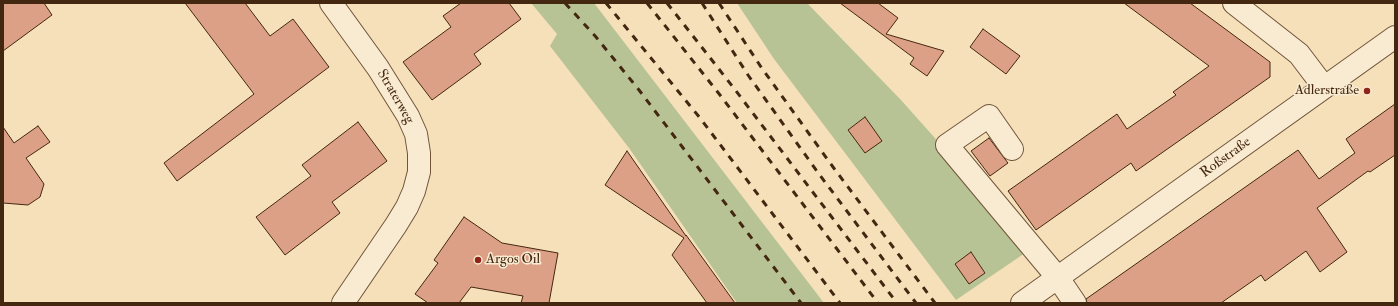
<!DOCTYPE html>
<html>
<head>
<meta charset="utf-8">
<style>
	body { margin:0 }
	#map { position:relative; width:1398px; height:306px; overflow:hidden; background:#f6e0ba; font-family:"IM FELL Double Pica",serif }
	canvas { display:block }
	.frame { position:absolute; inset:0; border:4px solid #442710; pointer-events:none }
</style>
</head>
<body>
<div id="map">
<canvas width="1398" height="306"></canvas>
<div class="frame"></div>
</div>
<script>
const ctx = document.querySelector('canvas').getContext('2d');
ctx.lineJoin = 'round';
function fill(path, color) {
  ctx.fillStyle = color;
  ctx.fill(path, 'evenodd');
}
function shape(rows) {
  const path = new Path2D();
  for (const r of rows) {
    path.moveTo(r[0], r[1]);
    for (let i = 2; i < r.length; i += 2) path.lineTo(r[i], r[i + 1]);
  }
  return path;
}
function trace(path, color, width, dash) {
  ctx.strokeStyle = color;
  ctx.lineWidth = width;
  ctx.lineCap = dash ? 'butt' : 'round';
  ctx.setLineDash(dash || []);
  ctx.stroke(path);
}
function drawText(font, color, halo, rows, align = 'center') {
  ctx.font = font + ' "IM FELL Double Pica",serif';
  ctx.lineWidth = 3;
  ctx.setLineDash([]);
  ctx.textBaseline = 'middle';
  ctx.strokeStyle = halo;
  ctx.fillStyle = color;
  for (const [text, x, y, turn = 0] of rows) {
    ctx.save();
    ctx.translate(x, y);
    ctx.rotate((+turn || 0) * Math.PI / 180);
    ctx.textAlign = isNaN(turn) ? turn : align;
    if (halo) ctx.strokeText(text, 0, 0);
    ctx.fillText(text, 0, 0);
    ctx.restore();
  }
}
fill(shape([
	[531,3,594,3,824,303,737,303,629,148,550,46,557,34],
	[737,3,807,3,901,100,934,137,1028,251,956,300,774,59]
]), '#b7c394');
const building = shape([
	[3,3,44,3,52,15,3,51,3,3],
	[185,3,245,3,270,36,293,19,329,67,177,181,164,163,254,94,185,3],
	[461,3,509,3,521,19,474,54,481,64,432,100,403,62,451,27,443,16,461,3],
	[840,3,878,3,898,18,886,34,944,51,927,76,910,64,914,58,840,3],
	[1124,3,1190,3,1270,62,1270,77,1136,171,1131,163,1036,230,1008,191,1117,114,1127,129,1176,95,1173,92,1209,66,1124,3],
	[983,29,1020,56,1006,74,970,47,983,29],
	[1395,104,1395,155,1370,172,1368,171,1317,208,1347,252,1320,272,1306,251,1265,281,1261,275,1221,303,1087,303,1086,299,1298,150,1319,179,1355,153,1346,139,1395,104],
	[865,117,882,141,865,153,848,130,865,117],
	[358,122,387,161,332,202,340,213,285,255,256,217,311,176,302,165,358,122],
	[38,126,50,142,26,158,44,184,40,197,28,205,3,203,3,127,14,143,38,126],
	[989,138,1008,163,990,176,971,151,989,138],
	[627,151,686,236,686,235,735,303,707,303,672,255,684,238,605,185,627,151],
	[464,217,502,243,558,253,549,303,521,303,523,296,471,287,459,303,428,303,415,294,438,263,434,260,464,217],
	[971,252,985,273,969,284,955,264,971,252]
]);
fill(building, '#dca086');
trace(building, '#442710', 1);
const minor = shape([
	[331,3,378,68,408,116,416,134,419,153,419,172,414,191,407,207,396,225,343,303],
	[1234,3,1299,54,1324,87],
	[1012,149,989,116,947,145,1058,278,1075,303],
	[1022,303,1395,37]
]);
trace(minor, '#70553a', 24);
trace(minor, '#f9ebd2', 22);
trace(shape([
	[565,3,596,37,639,90,801,303],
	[606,3,700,118,840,303],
	[647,3,720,95,878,303],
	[667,3,733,87,897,303],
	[702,3,748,75,819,174,916,303],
	[719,3,761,67,833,167,935,303]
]), '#442710', 3, [7, 7]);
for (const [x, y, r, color] of [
	[1367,91,4,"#8f2418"],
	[478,260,4,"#8f2418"]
]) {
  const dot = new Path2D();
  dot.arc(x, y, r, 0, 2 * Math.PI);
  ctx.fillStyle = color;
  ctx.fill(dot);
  trace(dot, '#f9ebd2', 1.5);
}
drawText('14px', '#442710', '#f9ebd2', [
	["Adlerstraße",1359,91],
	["Argos Oil",486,260,"left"]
], 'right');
drawText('14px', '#442710', '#f9ebd2', [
	["Straterweg",395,97,60],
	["Roßstraße",1226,158,-36]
]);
</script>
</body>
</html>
